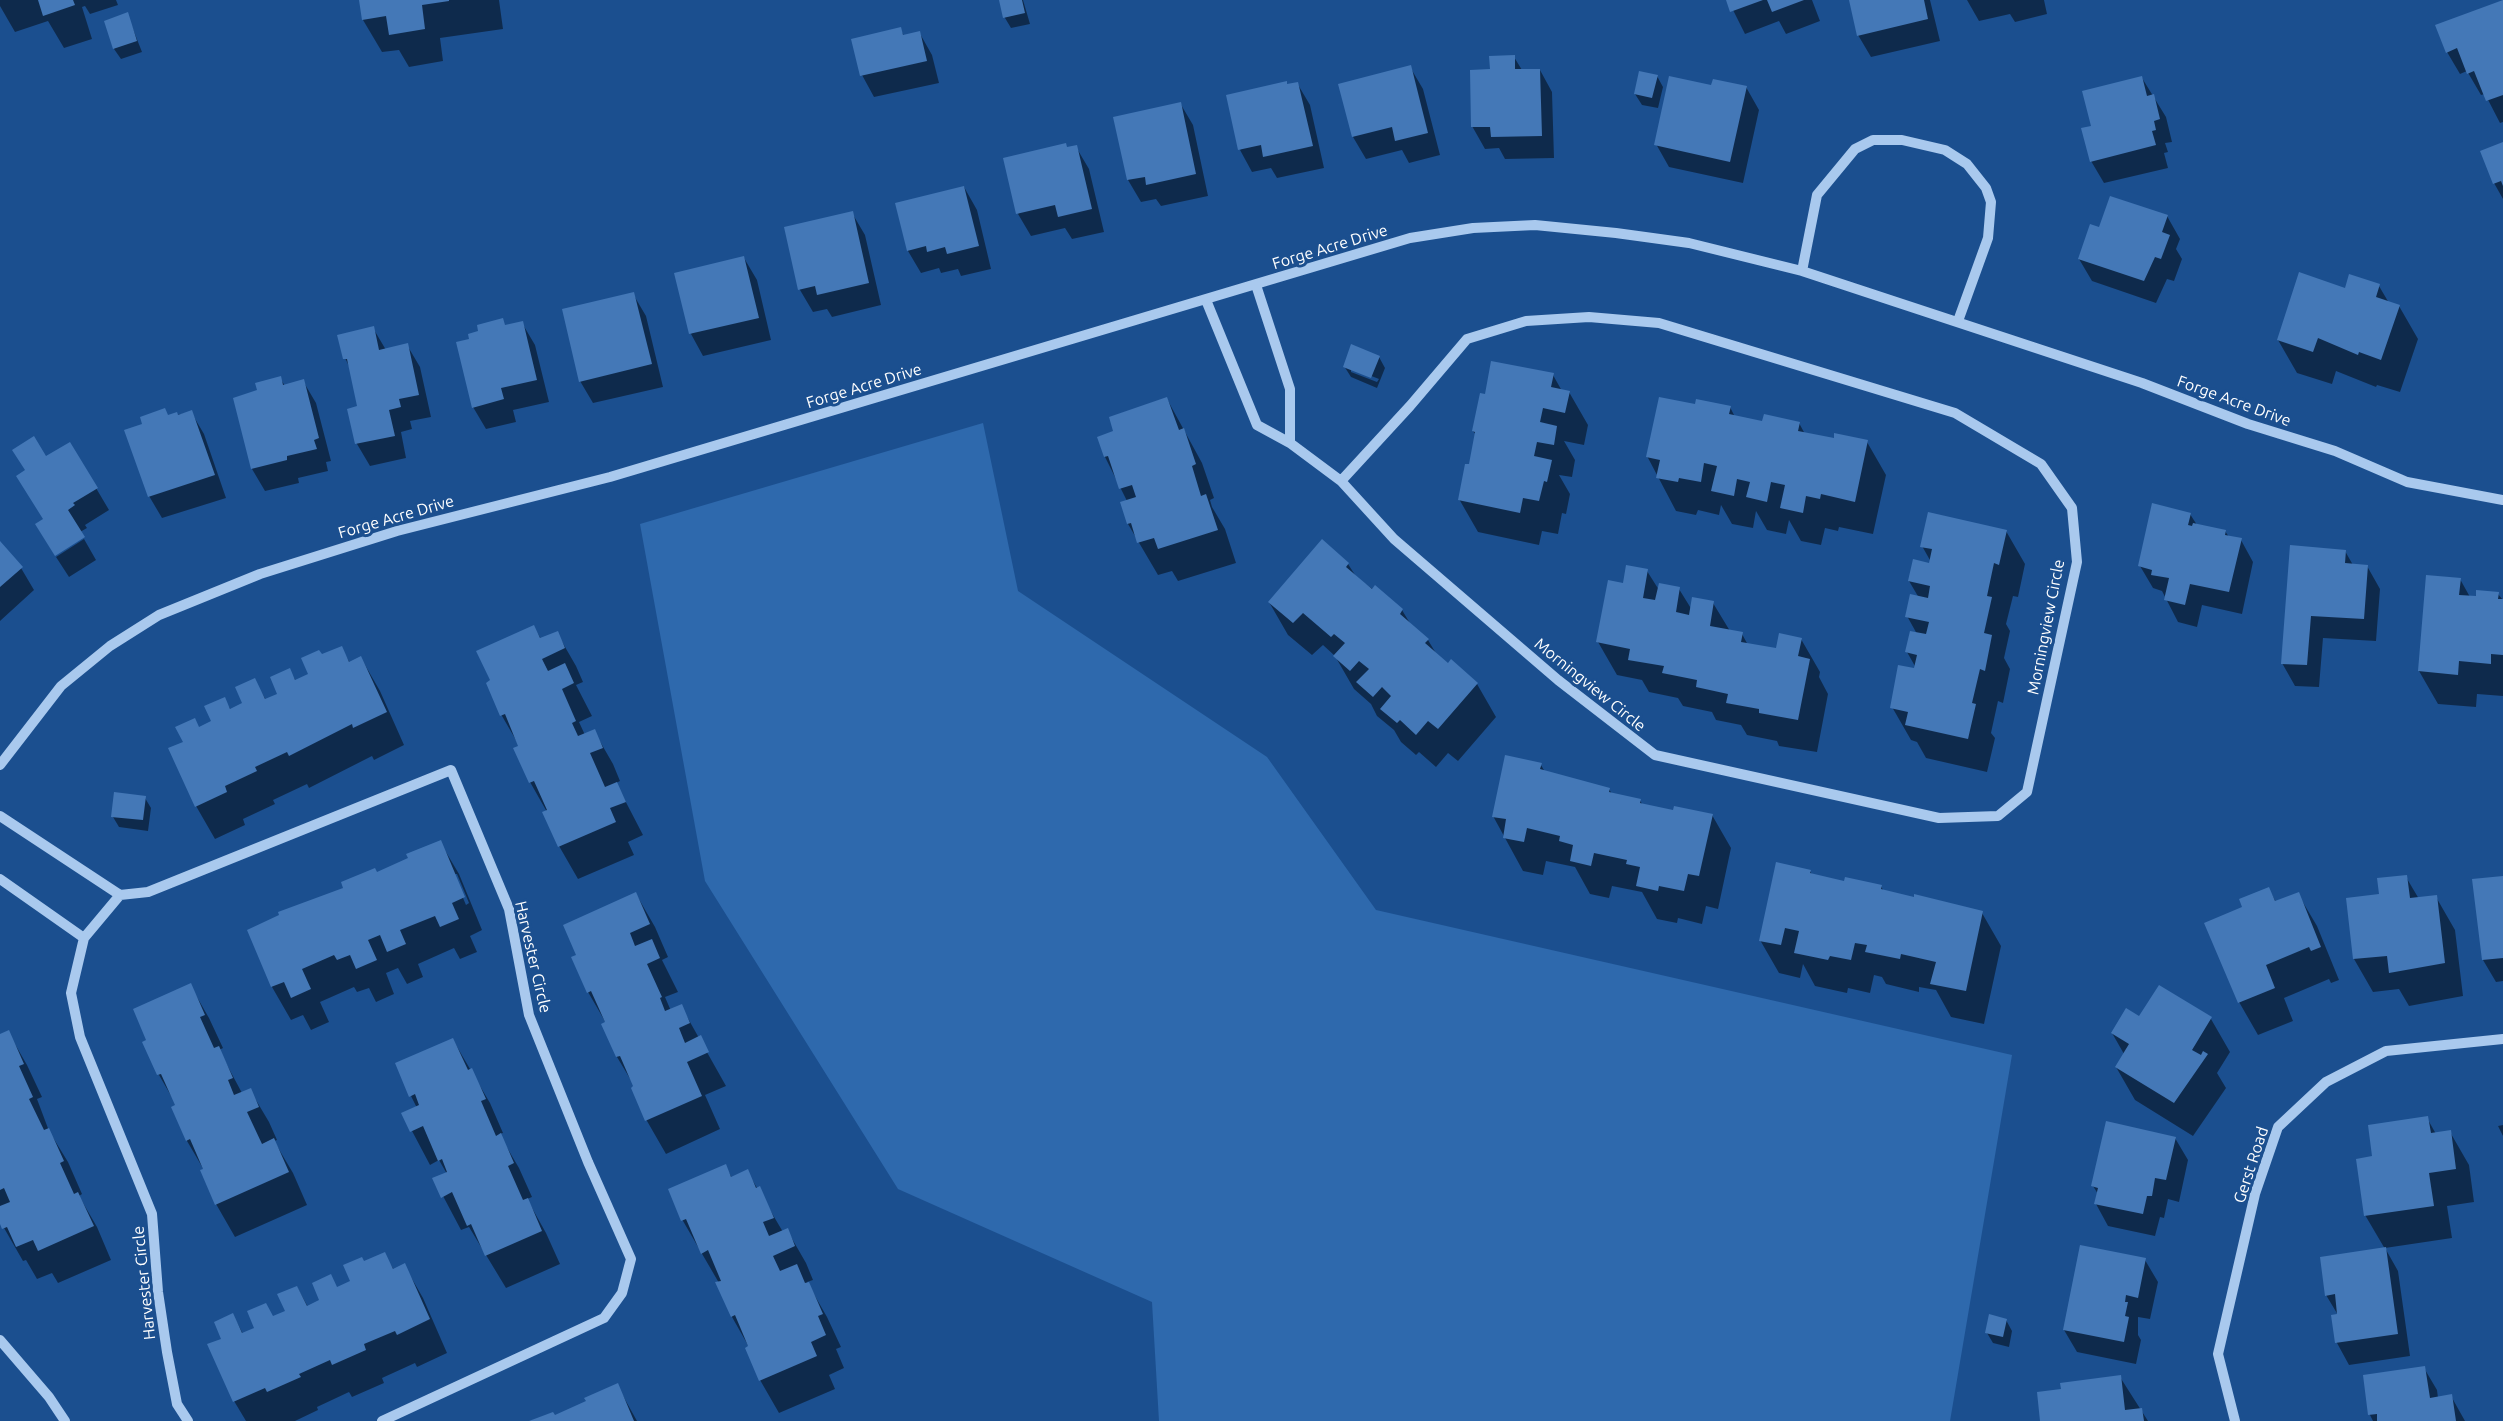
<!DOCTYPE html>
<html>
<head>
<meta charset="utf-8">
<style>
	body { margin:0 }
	canvas { display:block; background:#1b4f8f }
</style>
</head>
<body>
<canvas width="2503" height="1421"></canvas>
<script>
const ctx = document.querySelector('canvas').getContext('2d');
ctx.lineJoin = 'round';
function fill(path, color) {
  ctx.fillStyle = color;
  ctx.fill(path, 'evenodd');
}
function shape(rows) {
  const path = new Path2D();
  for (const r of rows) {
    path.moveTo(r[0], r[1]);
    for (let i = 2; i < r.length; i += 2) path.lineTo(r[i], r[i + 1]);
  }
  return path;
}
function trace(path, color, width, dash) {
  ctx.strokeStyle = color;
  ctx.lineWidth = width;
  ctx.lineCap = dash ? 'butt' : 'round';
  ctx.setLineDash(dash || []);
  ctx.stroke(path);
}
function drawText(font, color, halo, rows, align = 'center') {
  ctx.font = font + ' Ubuntu,sans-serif';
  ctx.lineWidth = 6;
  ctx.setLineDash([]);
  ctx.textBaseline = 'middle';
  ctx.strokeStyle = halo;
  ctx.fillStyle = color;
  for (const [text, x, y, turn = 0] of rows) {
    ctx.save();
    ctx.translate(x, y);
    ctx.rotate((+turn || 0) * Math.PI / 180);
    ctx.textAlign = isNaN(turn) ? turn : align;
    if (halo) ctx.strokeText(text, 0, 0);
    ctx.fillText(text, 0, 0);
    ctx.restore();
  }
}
fill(shape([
	[983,423,1018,591,1267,757,1376,910,2012,1055,1950,1421,1159,1421,1152,1302,898,1189,705,881,640,524]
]), '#2e69ad');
fill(shape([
	[0,0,116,0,118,5,90,14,85,6,82,7,92,39,64,48,48,21,15,32,0,6],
	[360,0,499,0,503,29,440,38,443,61,409,67,399,50,382,52,363,20],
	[1001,0,1023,0,1030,24,1011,28,1005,18],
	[1728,0,1812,0,1820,21,1786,34,1779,21,1745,34],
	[1850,0,1930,0,1940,41,1871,57,1858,35],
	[1967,0,2044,0,2047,14,2015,22,2010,14,1979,21],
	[2503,1,2503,122,2500,123,2485,94,2481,95,2467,71,2460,74,2447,52],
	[127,14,142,52,121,59,114,49],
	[900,29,904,36,919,32,932,55,939,83,874,97,862,75],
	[1514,57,1522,70,1540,70,1552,92,1554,158,1505,159,1499,148,1485,149,1472,126,1491,71],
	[1410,67,1423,89,1440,155,1409,163,1402,150,1366,159,1353,137],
	[1657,76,1663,87,1658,108,1642,105,1635,94],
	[2142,78,2166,117,2172,142,2165,143,2168,152,2164,153,2168,168,2104,183,2091,161,2093,127],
	[1297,83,1310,105,1324,168,1277,178,1271,168,1252,172,1240,150],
	[1713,87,1746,87,1759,110,1743,183,1669,167,1656,144],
	[1180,103,1193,125,1208,196,1161,206,1156,199,1141,202,1128,180],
	[2503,144,2503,199,2494,183],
	[1076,147,1089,169,1104,232,1072,239,1065,228,1031,236,1018,214,1068,149],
	[964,187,977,210,991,269,961,276,958,269,941,273,939,268,921,273,908,251,896,204],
	[852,213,865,235,881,305,832,317,827,309,813,312,800,290,786,228],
	[2167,216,2180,239,2176,249,2182,259,2174,281,2167,279,2156,303,2092,281,2079,259,2100,229],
	[744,258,757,280,771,340,703,356,691,334],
	[2379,286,2389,303,2399,306,2418,339,2400,392,2377,385,2376,387,2336,371,2332,384,2297,373,2278,340,2346,290],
	[633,294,646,316,663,387,593,403,580,381],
	[522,323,535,345,549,402,513,410,516,422,486,429,473,407,506,327],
	[373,328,386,350,407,345,420,367,431,417,410,421,412,429,401,432,406,458,370,466,357,444,349,410,359,407,350,368,345,358],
	[1379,357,1385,368,1377,388,1351,377,1344,366],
	[1351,368,1379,379,1377,382,1351,372],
	[1553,375,1562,391,1569,392,1588,425,1584,445,1564,441,1575,460,1572,477,1559,475,1570,494,1566,514,1562,513,1558,534,1542,531,1539,545,1478,532,1459,499,1470,466,1476,435,1473,431,1486,395],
	[280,378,285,386,303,381,316,403,331,461,326,462,328,471,298,478,299,483,265,491,252,469,235,399,259,391],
	[1167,399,1202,463,1214,498,1210,500,1212,507,1225,529,1236,563,1178,581,1172,571,1158,575,1128,524,1127,501,1105,457,1098,438,1115,432],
	[1696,406,1730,407,1735,417,1763,422,1799,423,1805,434,1835,440,1867,442,1886,475,1873,534,1839,527,1838,531,1825,528,1821,545,1801,541,1789,520,1786,534,1767,530,1756,511,1753,528,1732,524,1721,505,1719,515,1698,510,1696,515,1676,511,1647,456],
	[191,412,204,434,226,498,162,518,149,496,168,417],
	[46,458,96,488,109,510,85,525,87,528,80,532,44,520],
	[2190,514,2197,525,2225,531,2229,537,2241,540,2253,562,2242,614,2202,605,2197,627,2178,622,2162,591,2153,588,2140,566],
	[2006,531,2025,564,2018,597,2013,596,2006,624,2010,631,2004,658,2010,669,2003,703,1998,701,1991,733,1995,738,1987,772,1926,758,1917,742,1911,740,1892,707,1916,668,1907,652,1917,634,1907,616,1919,598,1909,581,1930,565,1931,562,1922,546],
	[84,539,96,560,69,577,56,557],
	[0,543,21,568,34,590,0,621],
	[2345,551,2353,565,2367,566,2380,589,2376,641,2323,638,2319,687,2295,686,2282,663],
	[1348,564,1357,578,1402,610,1411,625,1428,640,1437,655,1448,665,1451,661,1477,684,1496,717,1458,761,1448,753,1436,767,1419,752,1416,755,1401,742,1394,730,1377,716,1371,704,1354,689,1335,656,1323,645,1312,655,1288,635,1269,602],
	[1647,571,1659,590,1679,589,1692,610,1713,603,1730,631,1742,634,1748,645,1777,650,1801,639,1820,672,1819,677,1828,694,1817,752,1779,746,1777,741,1747,735,1741,725,1716,720,1712,712,1683,706,1678,698,1649,692,1642,680,1617,675,1598,642,1624,585],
	[2460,579,2470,597,2498,594,2503,600,2503,696,2477,694,2476,707,2438,704,2419,671],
	[534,627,541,639,557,633,576,666,583,682,576,685,592,716,579,722,585,735,594,731,613,764,620,781,616,783,643,835,628,842,634,855,578,879,559,846,547,812,530,782,520,747,502,716,488,683],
	[341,648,350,663,361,658,380,691,404,745,374,760,372,756,309,788,307,784,273,800,275,804,243,819,245,825,215,839,196,806,185,743,199,729,213,722,224,699,231,710,244,704,254,680,266,700,279,694,289,670,296,681,310,675,321,656],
	[1541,765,1545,772,1609,789,1612,794,1640,800,1643,806,1675,812,1712,815,1731,848,1718,909,1706,906,1702,924,1678,918,1677,923,1657,919,1642,892,1612,886,1609,898,1590,894,1575,867,1546,861,1543,875,1523,871,1493,816],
	[145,798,151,808,148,831,119,827,113,817],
	[440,842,459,874,482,930,470,936,477,952,460,959,454,948,418,964,423,977,407,984,398,968,386,973,394,994,376,1002,369,988,357,992,354,987,320,1002,329,1022,311,1030,303,1015,291,1020,272,987,249,930,410,859],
	[453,874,457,874,469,903,466,905],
	[1810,871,1812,875,1845,883,1881,886,1884,892,1982,913,2001,946,1984,1024,1951,1017,1936,990,1919,987,1919,992,1886,984,1882,977,1874,975,1870,993,1848,988,1847,993,1815,986,1803,964,1800,978,1779,973,1760,940],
	[2406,877,2419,899,2436,897,2455,930,2463,996,2409,1006,2399,989,2373,992,2354,959,2380,895],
	[2503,878,2503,981,2496,982,2483,960],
	[2268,888,2276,902,2298,894,2317,926,2339,980,2331,983,2329,979,2284,998,2293,1021,2258,1035,2239,1002],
	[636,894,655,927,668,957,662,960,678,992,665,997,671,1011,681,1006,726,1086,705,1095,720,1129,666,1154,647,1121,632,1089,635,1087,617,1057,603,1024,606,1023,588,992],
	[190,985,209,1018,223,1048,219,1050,242,1093,250,1090,269,1122,277,1140,274,1141,293,1173,307,1205,235,1237,216,1204,204,1170,187,1141,173,1108,177,1106,159,1075,144,1043],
	[2140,1018,2211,1019,2230,1052,2217,1073,2226,1088,2193,1136,2135,1100,2116,1067,2124,1054,2112,1033],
	[8,1032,27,1065,42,1097,37,1099,49,1131,68,1162,82,1194,79,1196,97,1227,111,1260,58,1283,52,1273,37,1279,26,1260,23,1261,0,1221,0,1036],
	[453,1040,490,1103,503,1133,499,1134,519,1168,532,1197,527,1199,546,1233,560,1264,506,1288,469,1227,461,1230,434,1179,447,1174,439,1160,430,1165,403,1114,417,1108,411,1096],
	[2427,1118,2436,1134,2450,1132,2469,1165,2474,1202,2447,1206,2452,1238,2385,1248,2398,1271,2410,1356,2349,1365,2337,1343,2338,1315,2326,1295,2385,1249,2365,1215,2374,1157],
	[2503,1125,2503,1136,2498,1126],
	[2175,1138,2188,1160,2179,1202,2168,1199,2164,1218,2160,1217,2155,1236,2108,1226,2096,1204,2098,1194,2093,1186],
	[725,1166,732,1178,747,1171,783,1232,787,1230,806,1263,813,1280,807,1282,827,1317,841,1347,836,1349,844,1368,829,1375,835,1389,779,1413,760,1380,749,1347,732,1317,719,1283,683,1221,670,1190],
	[384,1254,394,1270,404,1265,423,1298,447,1353,417,1367,415,1363,382,1378,384,1383,352,1397,349,1392,317,1407,318,1410,295,1421,246,1421,234,1401,223,1339,233,1315,243,1334,287,1312,297,1287,308,1307,352,1282,364,1263],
	[2145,1260,2158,1282,2150,1319,2138,1317,2138,1335,2141,1340,2136,1364,2077,1352,2064,1330],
	[2006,1320,2012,1331,2009,1347,1993,1343,1987,1333],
	[2424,1368,2437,1390,2438,1398,2451,1396,2465,1421,2373,1421,2370,1415,2365,1376],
	[2120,1377,2148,1421,2042,1421,2063,1390],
	[617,1385,637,1421,533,1421,554,1417,588,1402]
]), '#0007');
fill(shape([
	[38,0,73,0,75,5,43,16],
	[359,0,449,0,449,1,422,5,425,29,389,35,386,16,362,20],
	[999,0,1022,0,1025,13,1003,18],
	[1726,0,1763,0,1730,12],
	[1767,0,1804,0,1772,12],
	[1849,0,1924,0,1928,19,1857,36],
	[2503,0,2503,95,2486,101,2474,71,2467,74,2457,48,2446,53,2435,25],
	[128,12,137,41,113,49,104,21],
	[901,27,903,35,920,31,927,61,860,76,851,39],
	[1515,55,1515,69,1540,69,1542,136,1491,137,1490,127,1471,127,1470,70,1490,69,1489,56],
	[1411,65,1428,133,1395,141,1392,127,1352,137,1338,84],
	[1639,71,1658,75,1652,98,1634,94],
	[1669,76,1711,85,1713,79,1747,86,1730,162,1654,145],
	[2142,76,2147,96,2154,94,2160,119,2154,121,2156,130,2152,131,2156,145,2090,162,2081,128,2091,126,2082,91],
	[1287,81,1287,84,1298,82,1313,146,1263,157,1261,145,1238,150,1226,95],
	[1181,102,1196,174,1146,185,1145,177,1127,180,1113,117],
	[2503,142,2503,186,2501,181,2493,184,2480,151],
	[1066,143,1067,147,1077,145,1092,209,1058,217,1055,205,1016,214,1003,158],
	[964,186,979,246,947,254,945,247,927,252,926,246,907,251,895,203],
	[2110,196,2168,215,2162,232,2170,235,2161,259,2155,257,2144,281,2078,259,2090,224,2099,227],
	[853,211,869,283,817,295,815,286,798,290,784,227],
	[744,256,759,318,689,334,674,273],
	[2299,272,2345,288,2349,274,2380,284,2376,297,2400,305,2381,360,2359,352,2358,355,2318,338,2313,352,2277,340],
	[634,292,652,364,579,382,562,309],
	[503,318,505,325,523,321,537,380,501,388,504,399,472,408,456,342,469,339,468,334,478,331,477,325],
	[374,326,379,350,408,343,419,395,399,399,401,407,389,410,395,436,355,444,347,409,357,406,347,359,343,359,337,335],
	[1351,344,1380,356,1371,378,1343,367],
	[1491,361,1554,373,1551,387,1570,391,1565,413,1543,408,1540,422,1557,426,1554,445,1537,442,1534,456,1552,460,1547,482,1544,481,1539,501,1523,498,1520,513,1458,500,1465,464,1469,464,1475,432,1472,431,1480,393,1485,394],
	[281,376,283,385,304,379,319,438,314,440,317,449,287,456,287,460,251,469,233,398,257,390,255,383],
	[1167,397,1179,430,1184,428,1196,464,1192,466,1201,496,1206,494,1218,530,1158,549,1154,538,1137,543,1131,523,1127,524,1120,502,1136,497,1132,485,1119,489,1108,456,1104,457,1097,437,1113,431,1109,417],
	[1659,397,1695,404,1696,399,1731,406,1729,414,1762,421,1764,414,1800,422,1798,431,1834,438,1834,433,1868,440,1855,502,1821,494,1820,499,1806,496,1803,513,1780,508,1785,485,1771,482,1767,502,1746,497,1750,482,1737,479,1734,496,1711,491,1717,466,1704,463,1701,482,1679,478,1678,482,1656,478,1660,460,1646,457],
	[165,408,168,415,177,412,178,415,192,410,215,475,148,497,124,430,142,424,140,417],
	[34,436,46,456,70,442,98,488,73,503,75,505,68,510,85,537,55,556,35,524,43,519,16,476,25,470,12,450],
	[2152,503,2191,513,2188,525,2192,526,2193,523,2226,530,2225,535,2242,538,2229,592,2190,584,2185,605,2164,600,2169,578,2151,575,2152,570,2138,566],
	[1928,512,2007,530,1999,565,1994,563,1987,596,1992,597,1984,633,1992,635,1985,671,1980,669,1972,703,1976,704,1968,739,1905,725,1908,712,1890,708,1898,665,1914,668,1917,655,1905,652,1910,631,1926,634,1929,622,1905,617,1910,594,1928,598,1930,586,1908,581,1913,559,1929,563,1932,549,1920,547],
	[1322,539,1349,563,1346,567,1372,589,1375,585,1403,609,1400,614,1429,639,1425,643,1448,663,1451,659,1478,683,1438,729,1428,721,1416,735,1400,720,1397,723,1380,709,1391,696,1382,687,1373,697,1356,682,1369,669,1359,661,1350,671,1333,656,1345,643,1334,634,1331,637,1303,613,1293,623,1268,602],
	[0,541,23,567,0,587],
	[2290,545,2346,550,2345,563,2368,565,2364,619,2311,616,2307,665,2281,664],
	[1626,565,1648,569,1643,598,1655,600,1659,583,1680,587,1676,612,1689,615,1692,597,1714,601,1710,626,1743,632,1741,642,1776,648,1779,633,1802,638,1798,656,1810,659,1798,720,1759,713,1759,709,1726,703,1728,694,1696,687,1697,680,1662,673,1664,666,1628,660,1630,649,1596,642,1608,580,1623,583],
	[2426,575,2461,578,2459,595,2476,596,2476,590,2499,592,2498,599,2503,599,2503,655,2491,654,2491,664,2459,661,2458,675,2418,671],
	[534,625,540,638,558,631,565,648,542,659,548,671,565,663,574,683,562,689,576,721,572,723,578,736,595,729,603,748,590,753,605,787,617,782,626,802,610,808,616,822,558,847,542,812,547,810,534,781,529,783,513,748,518,746,505,714,500,716,486,683,490,680,476,651],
	[342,646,349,662,361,656,387,712,353,728,352,724,289,756,287,752,255,767,257,771,225,786,227,792,195,807,168,748,183,742,175,727,195,718,199,727,211,721,204,706,225,697,230,709,242,703,235,687,255,678,265,699,277,694,270,677,290,668,295,680,308,674,301,658,319,650,322,654],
	[1505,755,1542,763,1540,769,1610,788,1609,792,1641,799,1640,803,1673,810,1674,806,1713,814,1699,876,1688,874,1684,891,1659,886,1658,891,1636,886,1640,867,1626,864,1627,860,1594,853,1591,866,1570,861,1573,845,1559,841,1560,836,1527,828,1524,842,1503,838,1506,819,1492,817],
	[114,792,146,796,143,820,111,817],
	[441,840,465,897,452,903,459,919,440,927,435,916,400,930,406,944,387,952,380,935,368,940,377,960,356,969,350,955,337,960,334,955,302,969,311,989,291,998,284,982,271,987,247,930,279,915,278,912,343,888,341,882,375,868,377,872,408,858,406,854],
	[1776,862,1811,870,1810,873,1844,881,1845,877,1882,885,1881,889,1914,897,1914,894,1983,911,1966,991,1930,984,1936,962,1901,954,1900,959,1865,952,1867,945,1855,943,1851,960,1830,956,1828,960,1794,953,1799,931,1785,928,1781,945,1759,941],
	[2407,875,2410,898,2437,895,2445,963,2389,973,2387,956,2353,959,2346,898,2379,894,2377,878],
	[2503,876,2503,958,2482,960,2472,879],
	[2269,887,2275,901,2299,892,2321,947,2311,951,2309,947,2266,965,2275,988,2238,1003,2204,923,2242,907,2239,899],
	[636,892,650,924,630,933,635,946,652,939,660,958,647,964,662,997,660,998,665,1011,682,1004,690,1023,679,1028,685,1043,701,1035,709,1052,687,1062,702,1096,645,1121,631,1088,633,1086,620,1056,616,1057,601,1024,605,1022,591,991,587,993,571,957,576,955,563,925],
	[191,983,205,1015,200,1017,214,1048,219,1046,233,1078,228,1080,234,1095,251,1088,259,1107,247,1112,262,1144,274,1138,289,1172,215,1205,200,1170,203,1169,190,1139,186,1141,171,1107,175,1105,161,1074,157,1075,142,1042,146,1040,133,1009],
	[2159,985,2212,1017,2192,1050,2201,1055,2203,1051,2208,1054,2174,1103,2115,1067,2129,1044,2111,1033,2126,1008,2139,1016],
	[9,1030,24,1064,19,1066,33,1097,29,1099,44,1130,49,1128,64,1161,60,1163,74,1194,78,1192,94,1226,38,1251,33,1240,16,1247,7,1227,2,1229,0,1224,0,1206,10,1202,4,1188,0,1190,0,1034],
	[453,1038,468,1070,472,1068,486,1099,481,1101,496,1136,501,1133,514,1163,508,1166,523,1200,528,1198,542,1231,485,1256,471,1224,467,1226,452,1192,441,1198,432,1178,447,1172,442,1159,438,1161,423,1126,410,1132,401,1113,419,1105,415,1094,409,1097,395,1063],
	[2428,1116,2431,1133,2451,1130,2456,1169,2429,1173,2434,1206,2364,1216,2356,1159,2372,1156,2368,1125],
	[2106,1121,2176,1137,2166,1180,2155,1178,2152,1196,2147,1196,2143,1214,2094,1204,2098,1188,2091,1186],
	[726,1164,731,1177,748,1169,756,1188,760,1186,774,1218,763,1222,769,1236,788,1228,795,1246,773,1256,780,1271,797,1264,805,1283,809,1282,823,1314,818,1316,826,1335,811,1342,817,1356,759,1381,745,1348,748,1346,735,1315,731,1317,715,1282,721,1281,708,1250,701,1254,686,1219,681,1221,668,1189],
	[2080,1245,2146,1258,2138,1298,2126,1295,2125,1302,2128,1302,2125,1316,2129,1317,2124,1342,2063,1330],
	[2386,1247,2398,1334,2335,1343,2331,1315,2337,1314,2335,1294,2325,1296,2320,1257],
	[385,1252,393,1269,405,1263,430,1319,397,1335,395,1331,364,1344,366,1350,332,1365,330,1360,299,1374,301,1377,267,1392,265,1388,233,1402,207,1344,221,1339,214,1322,233,1313,242,1333,254,1328,247,1311,266,1303,273,1316,285,1311,277,1294,297,1286,307,1306,319,1300,312,1283,331,1274,337,1287,350,1281,343,1265,362,1257,364,1261],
	[1989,1314,2007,1319,2003,1337,1985,1333],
	[2425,1366,2430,1398,2452,1394,2456,1421,2377,1421,2377,1414,2368,1415,2363,1375],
	[2121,1375,2125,1410,2142,1408,2144,1421,2040,1421,2037,1392,2061,1389,2060,1383],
	[618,1383,634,1421,529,1421,553,1412,555,1415,586,1401,584,1398]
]), '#4478b7');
trace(shape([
	[1802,271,1817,195,1855,149,1873,140,1902,140,1945,150,1967,164,1986,188,1991,202,1988,238,1958,321],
	[1256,285,1290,389,1290,443],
	[1206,300,1257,425,1290,443,1341,481,1394,539,1558,680,1655,755,1939,818,1998,816,2027,792,2077,562,2072,508,2041,464,1955,413,1659,323,1589,317,1526,321,1467,339,1410,406,1341,481],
	[0,765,61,686,110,646,159,615,260,574,397,531,610,477,1410,238,1473,228,1535,225,1616,233,1689,243,1802,271,2142,383,2248,424,2335,451,2407,482,2503,500],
	[0,816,120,895],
	[0,879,84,938],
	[0,1340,49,1397,65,1421],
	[188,1421,177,1404,167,1352,158,1292,152,1214,80,1037,71,993,84,938,120,895,148,892,451,770,509,909,529,1015,588,1162,631,1259,622,1293,604,1318,382,1421],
	[2235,1421,2218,1354,2255,1194,2278,1127,2326,1082,2386,1051,2503,1039]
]), '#a9c9ee', 10);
drawText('16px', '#fff', '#1b4f8f', [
	["Forge Acre Drive",1330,247,-17],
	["Forge Acre Drive",864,386,-17],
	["Forge Acre Drive",2234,401,20],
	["Forge Acre Drive",396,517,-16],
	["Morningview Circle",2046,627,-79],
	["Morningview Circle",1590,685,39],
	["Harvester Circle",533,957,77],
	["Gerst Road",2251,1165,-72],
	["Harvester Circle",144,1283,-96]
]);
</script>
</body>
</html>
